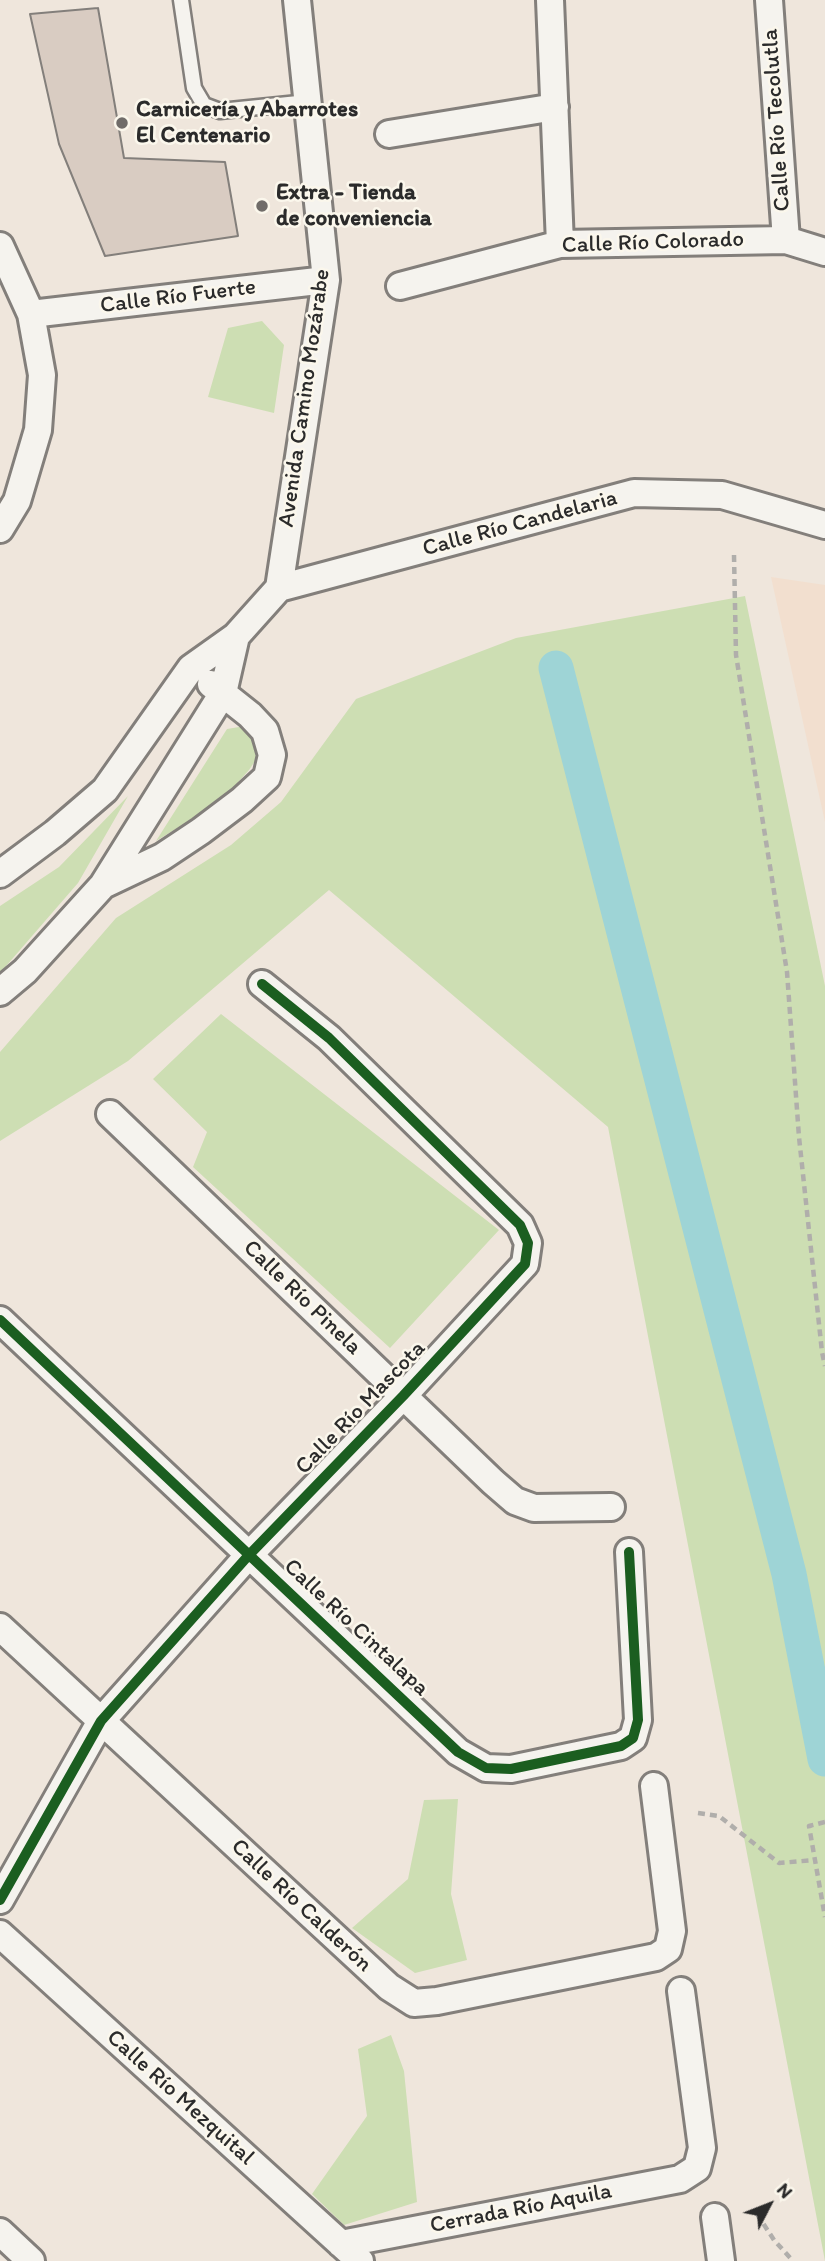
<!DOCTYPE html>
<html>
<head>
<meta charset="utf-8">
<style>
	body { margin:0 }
	#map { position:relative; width:825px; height:2261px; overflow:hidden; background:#efe6dc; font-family:Itim,sans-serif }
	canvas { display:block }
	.north { position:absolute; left:734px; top:2170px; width:70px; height:70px; -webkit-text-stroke:5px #fbf7ec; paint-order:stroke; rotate:48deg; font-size:19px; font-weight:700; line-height:28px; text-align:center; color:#2b2b2b }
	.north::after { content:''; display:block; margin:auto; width:24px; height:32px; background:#2b2b2b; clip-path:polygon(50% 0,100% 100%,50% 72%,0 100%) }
</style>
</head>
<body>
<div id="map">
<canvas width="825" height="2261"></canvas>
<div class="north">N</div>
</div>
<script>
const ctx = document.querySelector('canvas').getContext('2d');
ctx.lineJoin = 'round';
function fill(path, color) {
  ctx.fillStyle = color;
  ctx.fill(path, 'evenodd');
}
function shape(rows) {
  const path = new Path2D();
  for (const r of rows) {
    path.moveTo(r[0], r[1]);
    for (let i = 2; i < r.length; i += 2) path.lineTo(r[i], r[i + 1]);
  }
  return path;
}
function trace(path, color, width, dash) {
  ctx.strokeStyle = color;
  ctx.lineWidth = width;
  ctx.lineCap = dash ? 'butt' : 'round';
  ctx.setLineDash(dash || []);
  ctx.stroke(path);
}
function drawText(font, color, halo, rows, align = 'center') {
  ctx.font = font + ' Itim,sans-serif';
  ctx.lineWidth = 5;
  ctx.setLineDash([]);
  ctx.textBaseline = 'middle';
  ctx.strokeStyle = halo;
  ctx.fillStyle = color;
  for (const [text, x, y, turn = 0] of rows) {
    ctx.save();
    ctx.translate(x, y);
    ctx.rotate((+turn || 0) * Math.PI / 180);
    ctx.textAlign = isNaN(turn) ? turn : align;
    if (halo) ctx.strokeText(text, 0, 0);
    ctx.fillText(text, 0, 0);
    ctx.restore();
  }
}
fill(shape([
	[771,577,825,585,825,822]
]), '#f2dfcf');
fill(shape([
	[262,321,284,345,274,413,208,397,228,328],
	[745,596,825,986,825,2261,608,1127,329,890,128,1061,0,1141,0,1052,116,918,231,845,281,802,356,699,516,638],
	[245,726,257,739,259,755,249,770,232,789,207,810,156,841,227,729],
	[128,796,78,883,0,973,0,906,59,867],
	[221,1014,499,1230,390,1348,193,1167,207,1132,153,1079],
	[458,1799,451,1894,467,1960,415,1973,352,1928,408,1879,424,1800],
	[391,2035,404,2071,417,2202,344,2225,312,2194,367,2116,358,2049]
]), '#cddeb3');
trace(shape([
	[556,668,789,1574,825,1759]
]), '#9ed4d6', 35);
const building = shape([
	[98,8,124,158,225,162,238,236,105,256,59,144,30,14,98,8]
]);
fill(building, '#d9ccc2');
trace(building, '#837f7b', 2);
const lane = shape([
	[181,0,194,88,204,105,220,111,308,102]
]);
const street = shape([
	[550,0,560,244],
	[769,0,786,240],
	[389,134,555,107],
	[0,246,31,314,42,375,38,430,17,501,0,529],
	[400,286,560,244,786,240,825,252],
	[31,314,326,280],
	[279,588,326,280,297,0],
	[0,874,55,833,105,790,191,668,236,636,279,588,634,493,722,495,825,525],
	[103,885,162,857,201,831,242,800,267,777,272,755,265,731,250,715,211,684],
	[0,992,25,971,103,885,223,693,236,636],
	[110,1114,493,1482,515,1501,534,1508,611,1507],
	[0,1320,458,1752,486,1768,511,1769,621,1746,633,1738,638,1720,629,1552],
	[0,1627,389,1987,414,2003,437,2001,656,1957,668,1949,672,1931,654,1786],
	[0,1900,101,1721,248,1556,403,1396,525,1264,528,1243,520,1225,329,1038,262,984],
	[0,1934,360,2261],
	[715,2217,721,2261],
	[0,2232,31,2261],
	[341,2244,680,2179,697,2168,702,2148,681,1991]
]);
trace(lane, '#837f7b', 19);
trace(street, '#837f7b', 32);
trace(shape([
	[734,555,736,655,787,972,799,1137,822,1352,825,1366],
	[698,1813,719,1816,779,1863,815,1860],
	[825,1822,809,1826,825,1917],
	[757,2214,774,2240,793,2261]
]), '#b0aeab', 4.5, [7, 5]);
trace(lane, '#f5f3ee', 14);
trace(street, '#f5f3ee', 26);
trace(shape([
	[0,1320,458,1752,486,1768,511,1769,621,1746,633,1738,638,1720,629,1552],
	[0,1900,101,1721,248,1556,403,1396,525,1264,528,1243,520,1225,329,1038,262,984]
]), '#1b5e20', 10);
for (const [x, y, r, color] of [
	[122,123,7,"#706c69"],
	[262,206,7,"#706c69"]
]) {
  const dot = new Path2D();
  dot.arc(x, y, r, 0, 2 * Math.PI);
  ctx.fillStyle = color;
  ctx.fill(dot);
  trace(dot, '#fbf7ec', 2.5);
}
drawText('bold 23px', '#2b2b2b', '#fbf7ec', [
	["Carnicería y Abarrotes",136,110],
	["El Centenario",136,136],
	["Extra - Tienda",276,193],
	["de conveniencia",276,219]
], 'left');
drawText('23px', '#2b2b2b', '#fbf7ec', [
	["Calle Río Tecolutla",777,120,-94],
	["Calle Río Colorado",653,243,-2],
	["Calle Río Fuerte",178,297,-7],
	["Avenida Camino Mozárabe",305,398,-82],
	["Calle Río Candelaria",520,524,-15],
	["Calle Río Pinela",302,1298,44],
	["Calle Río Mascota",361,1408,-46],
	["Calle Río Cintalapa",356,1628,43],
	["Calle Río Calderón",301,1906,43],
	["Calle Río Mezquital",180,2098,42],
	["Cerrada Río Aquila",521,2209,-11]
]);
</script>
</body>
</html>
